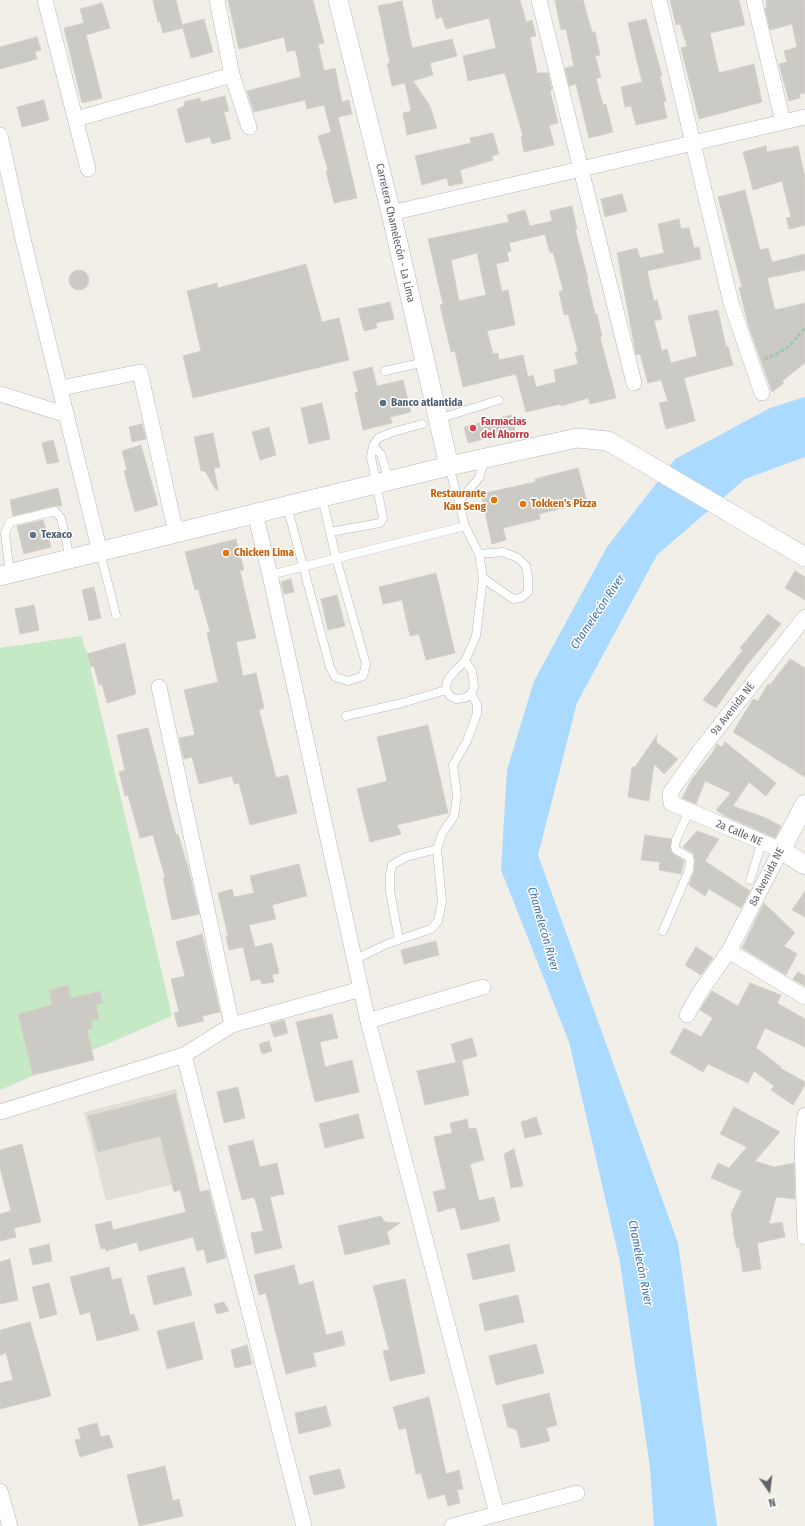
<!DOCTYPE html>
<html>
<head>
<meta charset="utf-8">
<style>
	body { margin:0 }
	#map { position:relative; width:805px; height:1526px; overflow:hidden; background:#f1efe8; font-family:"Fira Sans Condensed",sans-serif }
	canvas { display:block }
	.north { position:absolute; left:749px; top:1470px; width:40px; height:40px; -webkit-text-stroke:3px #fff; paint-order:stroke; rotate:166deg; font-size:11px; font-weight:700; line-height:16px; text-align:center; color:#5f6368 }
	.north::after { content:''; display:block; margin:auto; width:14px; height:18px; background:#5f6368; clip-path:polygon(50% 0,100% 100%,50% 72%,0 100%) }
</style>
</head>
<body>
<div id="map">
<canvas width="805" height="1526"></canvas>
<div class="north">N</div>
</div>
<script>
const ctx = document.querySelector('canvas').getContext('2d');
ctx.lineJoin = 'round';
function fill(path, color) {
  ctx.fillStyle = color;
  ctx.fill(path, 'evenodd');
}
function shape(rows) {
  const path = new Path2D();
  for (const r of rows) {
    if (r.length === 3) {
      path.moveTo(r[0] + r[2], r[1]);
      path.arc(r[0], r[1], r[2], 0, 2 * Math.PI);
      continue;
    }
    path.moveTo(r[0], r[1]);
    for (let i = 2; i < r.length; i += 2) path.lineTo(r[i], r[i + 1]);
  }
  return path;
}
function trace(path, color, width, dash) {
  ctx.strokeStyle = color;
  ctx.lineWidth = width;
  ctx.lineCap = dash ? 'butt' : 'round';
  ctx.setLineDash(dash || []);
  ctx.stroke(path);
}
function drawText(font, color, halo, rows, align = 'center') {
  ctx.font = font + ' "Fira Sans Condensed",sans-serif';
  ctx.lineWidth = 3;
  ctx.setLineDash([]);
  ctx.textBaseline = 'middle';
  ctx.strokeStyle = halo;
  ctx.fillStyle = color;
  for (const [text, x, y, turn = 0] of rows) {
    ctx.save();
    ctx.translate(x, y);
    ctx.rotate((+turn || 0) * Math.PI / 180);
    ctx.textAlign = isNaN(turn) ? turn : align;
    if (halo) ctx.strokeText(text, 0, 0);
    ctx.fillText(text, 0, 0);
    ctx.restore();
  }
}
fill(shape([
	[176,1089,198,1178,106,1201,84,1112]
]), '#e1ded6');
fill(shape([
	[81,636,87,654,172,1016,0,1090,0,648]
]), '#c5e8c5');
fill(shape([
	[805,397,805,457,745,479,657,555,577,703,538,855,678,1243,717,1526,654,1526,650,1468,620,1262,569,1042,501,870,507,770,534,681,607,547,675,459,770,408]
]), '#aadaff');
const building = shape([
	[153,0,176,0,183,28,163,33,160,21,158,22,153,0],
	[228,0,313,0,324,43,318,44,324,71,335,68,342,102,349,100,352,114,338,117,357,198,334,203,326,171,328,170,318,136,331,132,324,105,307,109,305,100,254,112,247,91,301,77,297,56,295,50,287,52,284,37,239,49,228,0],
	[432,0,520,0,526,22,532,20,536,36,530,37,537,73,548,73,552,90,550,91,558,123,549,125,554,145,524,152,521,137,523,136,505,73,468,81,463,56,496,48,489,18,446,29,442,17,436,19,432,0],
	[555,0,583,0,592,32,595,32,600,55,595,56,601,77,596,79,603,105,606,104,613,132,589,138,576,84,569,86,565,68,574,66,566,29,561,30,555,0],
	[670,0,739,0,745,25,710,33,719,73,754,64,762,102,699,119,681,48,687,46,680,24,676,25,670,0],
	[766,0,805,0,805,93,799,94,800,98,789,101,779,64,787,62,784,51,797,47,792,24,770,30,765,8,767,8,766,0],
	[402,1,412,48,452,39,457,56,430,63,433,75,413,81,430,106,437,128,407,135,403,113,411,111,405,83,392,86,387,64,390,63,378,6,402,1],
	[102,3,110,28,86,35,102,98,82,103,64,28,84,23,80,9,102,3],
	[204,19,213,52,191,58,182,25,204,19],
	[646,19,662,75,660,76,666,101,663,102,667,118,636,125,631,106,625,107,621,87,642,82,628,23,646,19],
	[37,37,41,50,35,52,37,59,0,69,0,47,37,37],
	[225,96,229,111,224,112,231,139,212,144,210,137,186,143,177,109,185,106,184,102,200,98,201,102,225,96],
	[44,100,49,120,22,127,17,107,44,100],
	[493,133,499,154,492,156,493,160,460,170,463,183,449,186,447,178,422,185,415,156,471,143,470,138,493,133],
	[766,146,767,152,798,146,805,178,805,225,789,229,786,218,791,217,782,181,753,190,743,152,766,146],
	[745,190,760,250,768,248,772,262,805,254,805,270,767,278,775,310,805,303,805,363,782,381,784,383,772,392,748,324,739,288,742,287,718,197,745,190],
	[622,194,627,211,605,217,601,199,622,194],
	[572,206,577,229,575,229,588,279,587,280,595,314,597,314,602,336,600,337,616,398,590,404,588,398,561,406,561,404,526,412,516,374,463,387,455,351,451,352,440,305,443,304,428,239,509,222,507,215,525,210,530,226,552,221,550,211,572,206],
	[545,234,550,253,553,252,563,290,559,292,564,315,568,314,578,351,575,352,578,364,554,370,556,382,536,387,533,375,528,377,523,355,499,360,498,353,493,354,487,331,515,325,508,290,502,292,496,264,509,261,507,252,511,251,509,243,545,234],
	[477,253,486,295,459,301,451,260,477,253],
	[679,219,681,229,689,228,694,248,699,247,701,259,647,271,654,301,657,300,662,319,654,321,662,351,667,349,671,363,697,356,688,316,718,310,726,347,728,346,733,365,684,378,695,421,666,429,659,403,668,401,661,380,648,383,640,354,636,355,617,253,637,248,640,258,664,253,658,224,679,219],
	[306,264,322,322,339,318,349,360,193,398,183,356,201,351,187,291,217,283,218,288,306,264],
	[79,280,10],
	[390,302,394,319,376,323,377,328,364,331,358,309,390,302],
	[372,367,377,386,403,380,411,412,390,417,392,423,363,430,355,393,358,392,353,372,372,367],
	[322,403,330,439,309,444,301,408,322,403],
	[511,415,515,431,468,443,464,427,511,415],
	[142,424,146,439,132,442,129,427,142,424],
	[269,427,276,455,260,460,252,432,269,427],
	[213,433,220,467,214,468,218,490,216,490,205,471,201,471,194,437,213,433],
	[53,440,59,462,47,464,42,443,53,440],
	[141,445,158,505,135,512,124,471,127,470,122,451,141,445],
	[578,468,587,502,539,514,540,519,503,528,506,540,492,544,481,494,535,482,535,479,578,468],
	[58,488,62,506,54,506,13,516,10,500,58,488],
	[43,520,51,547,24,554,17,526,43,520],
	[236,539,244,570,240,571,256,638,236,642,243,676,256,673,264,708,259,710,276,778,288,775,297,813,250,825,239,783,234,784,232,776,199,784,192,757,184,759,179,738,195,735,184,690,218,682,207,633,210,632,198,589,195,590,185,552,236,539],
	[795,571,805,577,805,600,785,588,795,571],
	[436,573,455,653,426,660,419,634,410,636,402,600,383,604,379,587,436,573],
	[291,579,294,592,284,594,281,582,291,579],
	[94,587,101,618,89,621,82,590,94,587],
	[337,595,345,626,328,630,321,599,337,595],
	[34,605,39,630,20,634,15,609,34,605],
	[768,614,781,624,746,666,716,708,703,700,743,650,740,648,768,614],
	[125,643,136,694,107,703,102,684,99,685,94,666,91,667,87,654,125,643],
	[790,659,805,668,805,777,733,732,753,699,758,701,768,684,770,685,790,659],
	[428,725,448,813,397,825,401,834,370,842,357,789,387,781,377,737,428,725],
	[148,728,176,835,178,834,189,871,199,914,172,920,163,878,165,877,153,835,140,838,128,795,125,796,119,772,125,770,117,735,148,728],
	[657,735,656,742,678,759,664,774,654,764,649,801,628,797,632,767,635,767,657,735],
	[725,742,776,783,766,796,749,782,733,806,766,818,781,826,775,838,725,816,716,810,731,793,705,781,696,804,682,798,692,779,713,752,717,744,722,747,725,742],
	[697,831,719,839,705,861,750,891,741,908,709,889,705,896,689,885,694,872,695,860,693,853,683,847,697,831],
	[645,835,671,839,671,852,684,861,681,874,659,870,660,862,641,860,645,835],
	[299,864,307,896,272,905,276,919,249,925,255,947,272,943,279,973,272,975,274,982,262,984,260,979,251,981,243,947,229,950,226,936,228,936,218,893,232,889,234,897,254,893,250,876,299,864],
	[805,891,805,917,792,910,805,891],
	[764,903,795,933,784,946,797,954,786,975,742,948,764,903],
	[202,934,220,1012,202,1016,204,1021,178,1027,174,1013,179,1012,171,979,185,976,176,942,202,934],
	[436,941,439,955,404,964,401,950,436,941],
	[696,947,713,958,701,975,685,965,696,947],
	[798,972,805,976,805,986,793,979,798,972],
	[750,983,781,995,777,1003,805,1019,805,1047,765,1028,756,1048,781,1067,780,1068,805,1082,805,1085,793,1105,771,1090,774,1086,754,1071,748,1083,708,1064,703,1072,670,1053,684,1028,701,1037,713,1018,700,1010,712,991,738,1006,750,983],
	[68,985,71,998,100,991,103,1003,96,1005,99,1019,91,1021,92,1028,87,1030,94,1060,33,1075,18,1014,52,1005,49,990,68,985],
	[332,1014,338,1038,320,1042,325,1067,352,1060,359,1092,315,1102,296,1022,332,1014],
	[284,1020,288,1033,274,1037,270,1024,284,1020],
	[472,1038,477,1056,456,1062,451,1044,472,1038],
	[269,1041,272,1051,262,1054,259,1044,269,1041],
	[462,1061,469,1095,425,1105,417,1071,462,1061],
	[238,1087,245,1118,224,1123,217,1092,238,1087],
	[175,1094,200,1192,209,1190,226,1258,207,1263,204,1249,197,1251,193,1237,139,1251,137,1242,106,1251,105,1248,101,1249,95,1225,111,1221,113,1230,186,1212,180,1190,174,1192,160,1136,98,1152,88,1116,175,1094],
	[734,1107,780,1132,755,1161,774,1167,794,1163,795,1199,776,1197,769,1224,782,1222,785,1237,757,1243,761,1269,743,1272,739,1247,737,1248,733,1232,734,1232,731,1214,742,1191,711,1178,718,1163,729,1168,747,1147,720,1134,734,1107],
	[358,1114,364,1138,325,1148,319,1124,358,1114],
	[536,1117,542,1134,525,1138,521,1122,536,1117],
	[467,1119,469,1129,476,1128,484,1160,470,1164,479,1201,494,1197,500,1221,461,1230,455,1207,438,1212,433,1192,446,1189,434,1137,452,1133,450,1123,467,1119],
	[253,1140,260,1167,277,1163,284,1194,270,1197,282,1248,255,1254,251,1233,263,1231,257,1206,254,1197,242,1200,228,1146,253,1140],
	[22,1144,41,1222,14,1228,16,1237,0,1241,0,1214,11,1211,0,1168,0,1150,22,1144],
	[514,1149,523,1186,511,1188,504,1154,514,1149],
	[381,1216,385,1222,400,1223,387,1232,390,1244,345,1255,338,1226,381,1216],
	[49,1244,52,1261,33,1265,29,1249,49,1244],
	[509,1244,515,1271,473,1280,467,1254,509,1244],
	[10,1259,18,1300,0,1304,0,1262,10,1259],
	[294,1265,299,1285,313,1281,326,1335,342,1331,345,1345,313,1353,316,1366,286,1374,266,1293,259,1295,254,1275,294,1265],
	[109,1267,112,1280,121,1278,130,1315,134,1314,139,1330,97,1341,90,1312,80,1315,70,1277,109,1267],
	[184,1267,192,1295,154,1305,147,1276,184,1267],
	[405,1279,425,1373,390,1381,383,1351,389,1350,373,1286,405,1279],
	[49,1283,57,1314,40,1319,32,1287,49,1283],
	[518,1295,524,1322,485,1331,479,1304,518,1295],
	[224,1302,229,1311,217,1314,214,1304,224,1302],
	[30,1322,51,1396,0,1409,0,1383,13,1380,6,1353,0,1355,0,1330,30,1322],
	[194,1322,203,1359,167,1369,157,1331,194,1322],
	[536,1344,544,1373,496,1385,489,1356,536,1344],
	[247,1345,252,1364,235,1368,231,1350,247,1345],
	[549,1393,557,1425,546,1428,550,1441,521,1448,517,1430,508,1427,502,1405,549,1393],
	[429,1397,446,1474,459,1470,463,1489,457,1490,460,1503,448,1506,445,1494,428,1499,421,1473,416,1474,406,1428,399,1430,393,1407,429,1397],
	[326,1406,331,1426,299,1434,295,1413,326,1406],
	[97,1423,101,1437,109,1435,113,1447,80,1457,75,1440,81,1439,78,1428,97,1423],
	[165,1466,173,1501,179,1499,183,1516,139,1526,127,1475,165,1466],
	[340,1469,345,1488,314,1495,309,1476,340,1469]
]);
fill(building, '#cccac5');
trace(building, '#d6d1c6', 1);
const service = shape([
	[385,371,425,362],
	[438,419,499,400],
	[373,446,381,454,389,481],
	[449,466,465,526,479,554,483,578,476,636,465,661,454,672,447,681,446,690,450,696,456,699,465,698,471,694,474,687,472,671,465,661],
	[460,500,479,478,485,459],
	[287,506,330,667,335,677,348,681,363,676,366,664,336,558,322,497],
	[330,532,380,523,383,518,371,457,373,446,378,438,393,432,422,424],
	[100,552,116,615],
	[479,554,503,552,518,558,526,566,528,577,528,592,521,598,513,599,483,578],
	[10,574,5,533,10,522,55,511,61,518,70,559],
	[270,575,465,526],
	[346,716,402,703,446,690],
	[750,880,762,842],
	[663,931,689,870,690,861,689,857,676,850,675,847,676,840,689,811],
	[399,940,390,891,390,874,392,865,406,857,437,849],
	[354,960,387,944,431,929,438,921,442,902,437,849,442,834,454,816,457,795,453,765,467,741,477,714,477,704,471,694]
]);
const minor = shape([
	[45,0,88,169],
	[217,0,232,75,249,127],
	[539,0,634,383],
	[659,0,731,303,762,393],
	[754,0,783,122],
	[76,119,232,75],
	[0,135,23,239,100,552],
	[391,213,805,117],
	[61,388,140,372,176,533],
	[0,394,67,415],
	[255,513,270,575,368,1021,497,1514],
	[159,687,232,1025],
	[729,951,805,997],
	[687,1015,700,992,729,951,781,850,671,803,670,793,699,752,805,617],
	[368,1021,483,987],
	[184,1055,304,1526],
	[0,1112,184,1055,232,1025,361,989],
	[805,1115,802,1143,805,1237],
	[0,1491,10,1526],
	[452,1526,577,1493]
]);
const tertiary = shape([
	[338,0,391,213,449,466],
	[0,576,449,466,577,438,608,441,805,557],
	[805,804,781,850,805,865]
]);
trace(service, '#b5b8bc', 9);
trace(minor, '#b5b8bc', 16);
trace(tertiary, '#b5b8bc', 20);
trace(shape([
	[764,359,775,355,789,346,805,328]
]), '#9cc7a9', 2.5, [4, 2]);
trace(service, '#fff', 8);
trace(minor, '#fff', 15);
trace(tertiary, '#fff', 19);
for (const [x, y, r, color] of [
	[383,403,4,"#5c6f8a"],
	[473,428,4,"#e0444e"],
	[494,500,4,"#e8710a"],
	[523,504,4,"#e8710a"],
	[33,535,4,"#5c6f8a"],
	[226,553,4,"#e8710a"]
]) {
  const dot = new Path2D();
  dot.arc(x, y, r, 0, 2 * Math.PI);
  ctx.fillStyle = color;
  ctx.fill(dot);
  trace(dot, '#fff', 1.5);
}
drawText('11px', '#5f6368', '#fff', [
	["Carretera Chamelecón - La Lima",395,233,77],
	["9a Avenida NE",733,709,-52],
	["2a Calle NE",739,833,23],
	["8a Avenida NE",767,877,-63]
]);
drawText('bold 11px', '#4e5e75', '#fff', [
	["Banco atlantida",391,403],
	["Texaco",41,535]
], 'left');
drawText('bold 11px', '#be3a42', '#fff', [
	["Farmacias",481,422],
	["del Ahorro",481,435]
], 'left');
drawText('bold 11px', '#c56008', '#fff', [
	["Restaurante",486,494,"right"],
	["Kau Seng",486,507,"right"],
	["Tokken's Pizza",531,504],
	["Chicken Lima",234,553]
], 'left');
drawText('italic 12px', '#4174aa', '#fff', [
	["Chamelecón River",598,612,-56],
	["Chamelecón River",543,929,74],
	["Chamelecón River",640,1263,79]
]);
</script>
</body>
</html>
